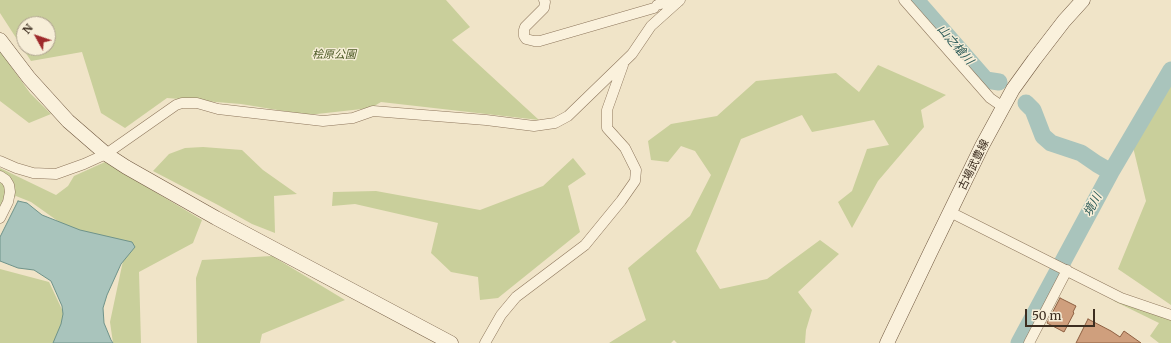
<!DOCTYPE html>
<html>
<head>
<meta charset="utf-8">
<style>
	body { margin:0 }
	#map { position:relative; width:1171px; height:343px; overflow:hidden; background:#f0e4c8; font-family:Merriweather,serif }
	canvas { display:block }
	.north { position:absolute; left:16px; top:16px; width:40px; height:40px; box-sizing:border-box; background:#f7eed8; border:1px solid #ada18e; border-radius:50%; rotate:310deg; font-size:11px; font-weight:700; line-height:16px; text-align:center; color:#3d2e20 }
	.north::after { content:''; display:block; margin:auto; width:14px; height:18px; background:#9e2a2b; clip-path:polygon(50% 0,100% 100%,50% 72%,0 100%) }
	.scale { position:absolute; left:1025px; top:309px; width:70px; height:18px; box-sizing:border-box; border:2px solid #3d2e20; border-top:0; padding-left:5px; font-size:12px; line-height:14px; white-space:nowrap; color:#3d2e20; -webkit-text-stroke:3px #f7eed8; paint-order:stroke }
</style>
</head>
<body>
<div id="map">
<canvas width="1171" height="343"></canvas>
<div class="north">N</div>
<div class="scale">50 m</div>
</div>
<script>
const ctx = document.querySelector('canvas').getContext('2d');
ctx.lineJoin = 'round';
function fill(path, color) {
  ctx.fillStyle = color;
  ctx.fill(path, 'evenodd');
}
function shape(rows) {
  const path = new Path2D();
  for (const r of rows) {
    path.moveTo(r[0], r[1]);
    for (let i = 2; i < r.length; i += 2) path.lineTo(r[i], r[i + 1]);
  }
  return path;
}
function trace(path, color, width, dash) {
  ctx.strokeStyle = color;
  ctx.lineWidth = width;
  ctx.lineCap = dash ? 'butt' : 'round';
  ctx.setLineDash(dash || []);
  ctx.stroke(path);
}
function drawText(font, color, halo, rows, align = 'center') {
  ctx.font = font + ' Merriweather,"Noto Sans JP",serif';
  ctx.lineWidth = 3;
  ctx.setLineDash([]);
  ctx.textBaseline = 'middle';
  ctx.strokeStyle = halo;
  ctx.fillStyle = color;
  for (const [text, x, y, turn = 0] of rows) {
    ctx.save();
    ctx.translate(x, y);
    ctx.rotate((+turn || 0) * Math.PI / 180);
    ctx.textAlign = isNaN(turn) ? turn : align;
    if (halo) ctx.strokeText(text, 0, 0);
    ctx.fillText(text, 0, 0);
    ctx.restore();
  }
}
fill(shape([
	[0,0,446,0,470,27,452,40,539,120,381,102,371,108,308,115,241,104,167,98,125,128,101,113,82,52,31,61,0,13],
	[24,24,48,24,48,48,24,48],
	[0,51,30,93,51,114,29,123,0,101],
	[878,65,946,95,921,110,924,127,878,181,852,228,838,202,852,191,867,149,889,145,874,120,812,132,802,115,741,139,696,251,720,289,767,279,820,240,839,254,798,292,812,310,806,330,805,343,677,343,674,340,671,343,609,343,646,320,628,268,690,216,711,175,695,151,681,146,668,162,651,160,648,141,671,124,717,116,756,81,836,73,859,92],
	[1171,76,1171,305,1118,269,1146,201,1133,147],
	[203,147,242,150,263,170,297,194,274,196,275,233,252,224,218,205,153,171,169,154,185,148],
	[573,158,586,174,568,186,580,232,498,298,480,300,478,277,451,272,431,253,438,223,355,204,332,206,333,192,376,191,480,210,543,186],
	[105,162,202,220,193,243,139,272,141,343,113,343,110,322,127,242,69,229,31,202,16,196,2,206,0,211,0,168,56,195,68,186,74,176],
	[272,256,345,300,262,334,260,343,197,343,196,278,202,260],
	[0,269,49,282,67,320,57,343,0,343],
	[1115,300,1171,320,1171,343,1159,343,1150,336,1159,323,1114,301]
]), '#c9cf9b');
const water = shape([
	[18,201,27,203,42,215,80,230,132,242,135,247,121,264,107,295,103,308,104,323,111,340,113,343,53,343,61,324,63,314,62,306,51,281,34,270,18,268,0,261,0,237,18,201]
]);
fill(water, '#a9c4bc');
trace(water, '#6f938a', 1);
trace(shape([
	[916,0,986,80,999,82],
	[1026,103,1033,110,1043,136,1051,143,1081,153,1097,164,1111,172],
	[1019,343,1111,172,1171,70]
]), '#a9c4bc', 17);
const building = shape([
	[1060,298,1076,306,1073,312,1074,313,1064,332,1047,323,1060,298],
	[1088,319,1111,331,1120,337,1124,331,1141,343,1076,343,1088,319]
]);
fill(building, '#cf9f7d');
trace(building, '#8d5f41', 1);
const street = shape([
	[544,0,545,2,544,8,525,27,524,30,524,36,526,39,534,41,540,41,654,8],
	[904,0,990,98,1003,107],
	[657,5,671,1,679,1],
	[0,161,16,168,33,173,56,174,84,164,106,154,176,105,182,103,197,103,218,109,323,121,353,118,373,111,486,120,534,126,555,123,568,116,632,54,651,26,680,0],
	[0,176,6,180,9,185,10,192,8,202,0,218],
	[950,212,1121,298,1171,315],
	[485,343,501,315,516,297,585,245,621,201,635,181,636,170,625,148,607,128,607,110,623,65],
	[1029,343,1067,270]
]);
const secondary = shape([
	[0,40,29,78,68,121,106,154,126,167,216,218,451,343],
	[887,343,930,253,982,146,1013,89,1034,60,1064,21,1083,0]
]);
trace(street, '#8d765c', 11);
trace(secondary, '#6f573f', 15);
trace(street, '#faf1dc', 10);
trace(secondary, '#faf1dc', 14);
drawText('italic 11px', '#4d5a26', '#f7eed8', [
	["桧原公園",334,55]
]);
drawText('11px', '#3d2e20', '#f7eed8', [
	["古場武豊線",974,165,-64]
]);
drawText('italic 12px', '#2f5d5a', '#f7eed8', [
	["山之槍川",955,45,49],
	["境川",1093,205,-62]
]);
</script>
</body>
</html>
